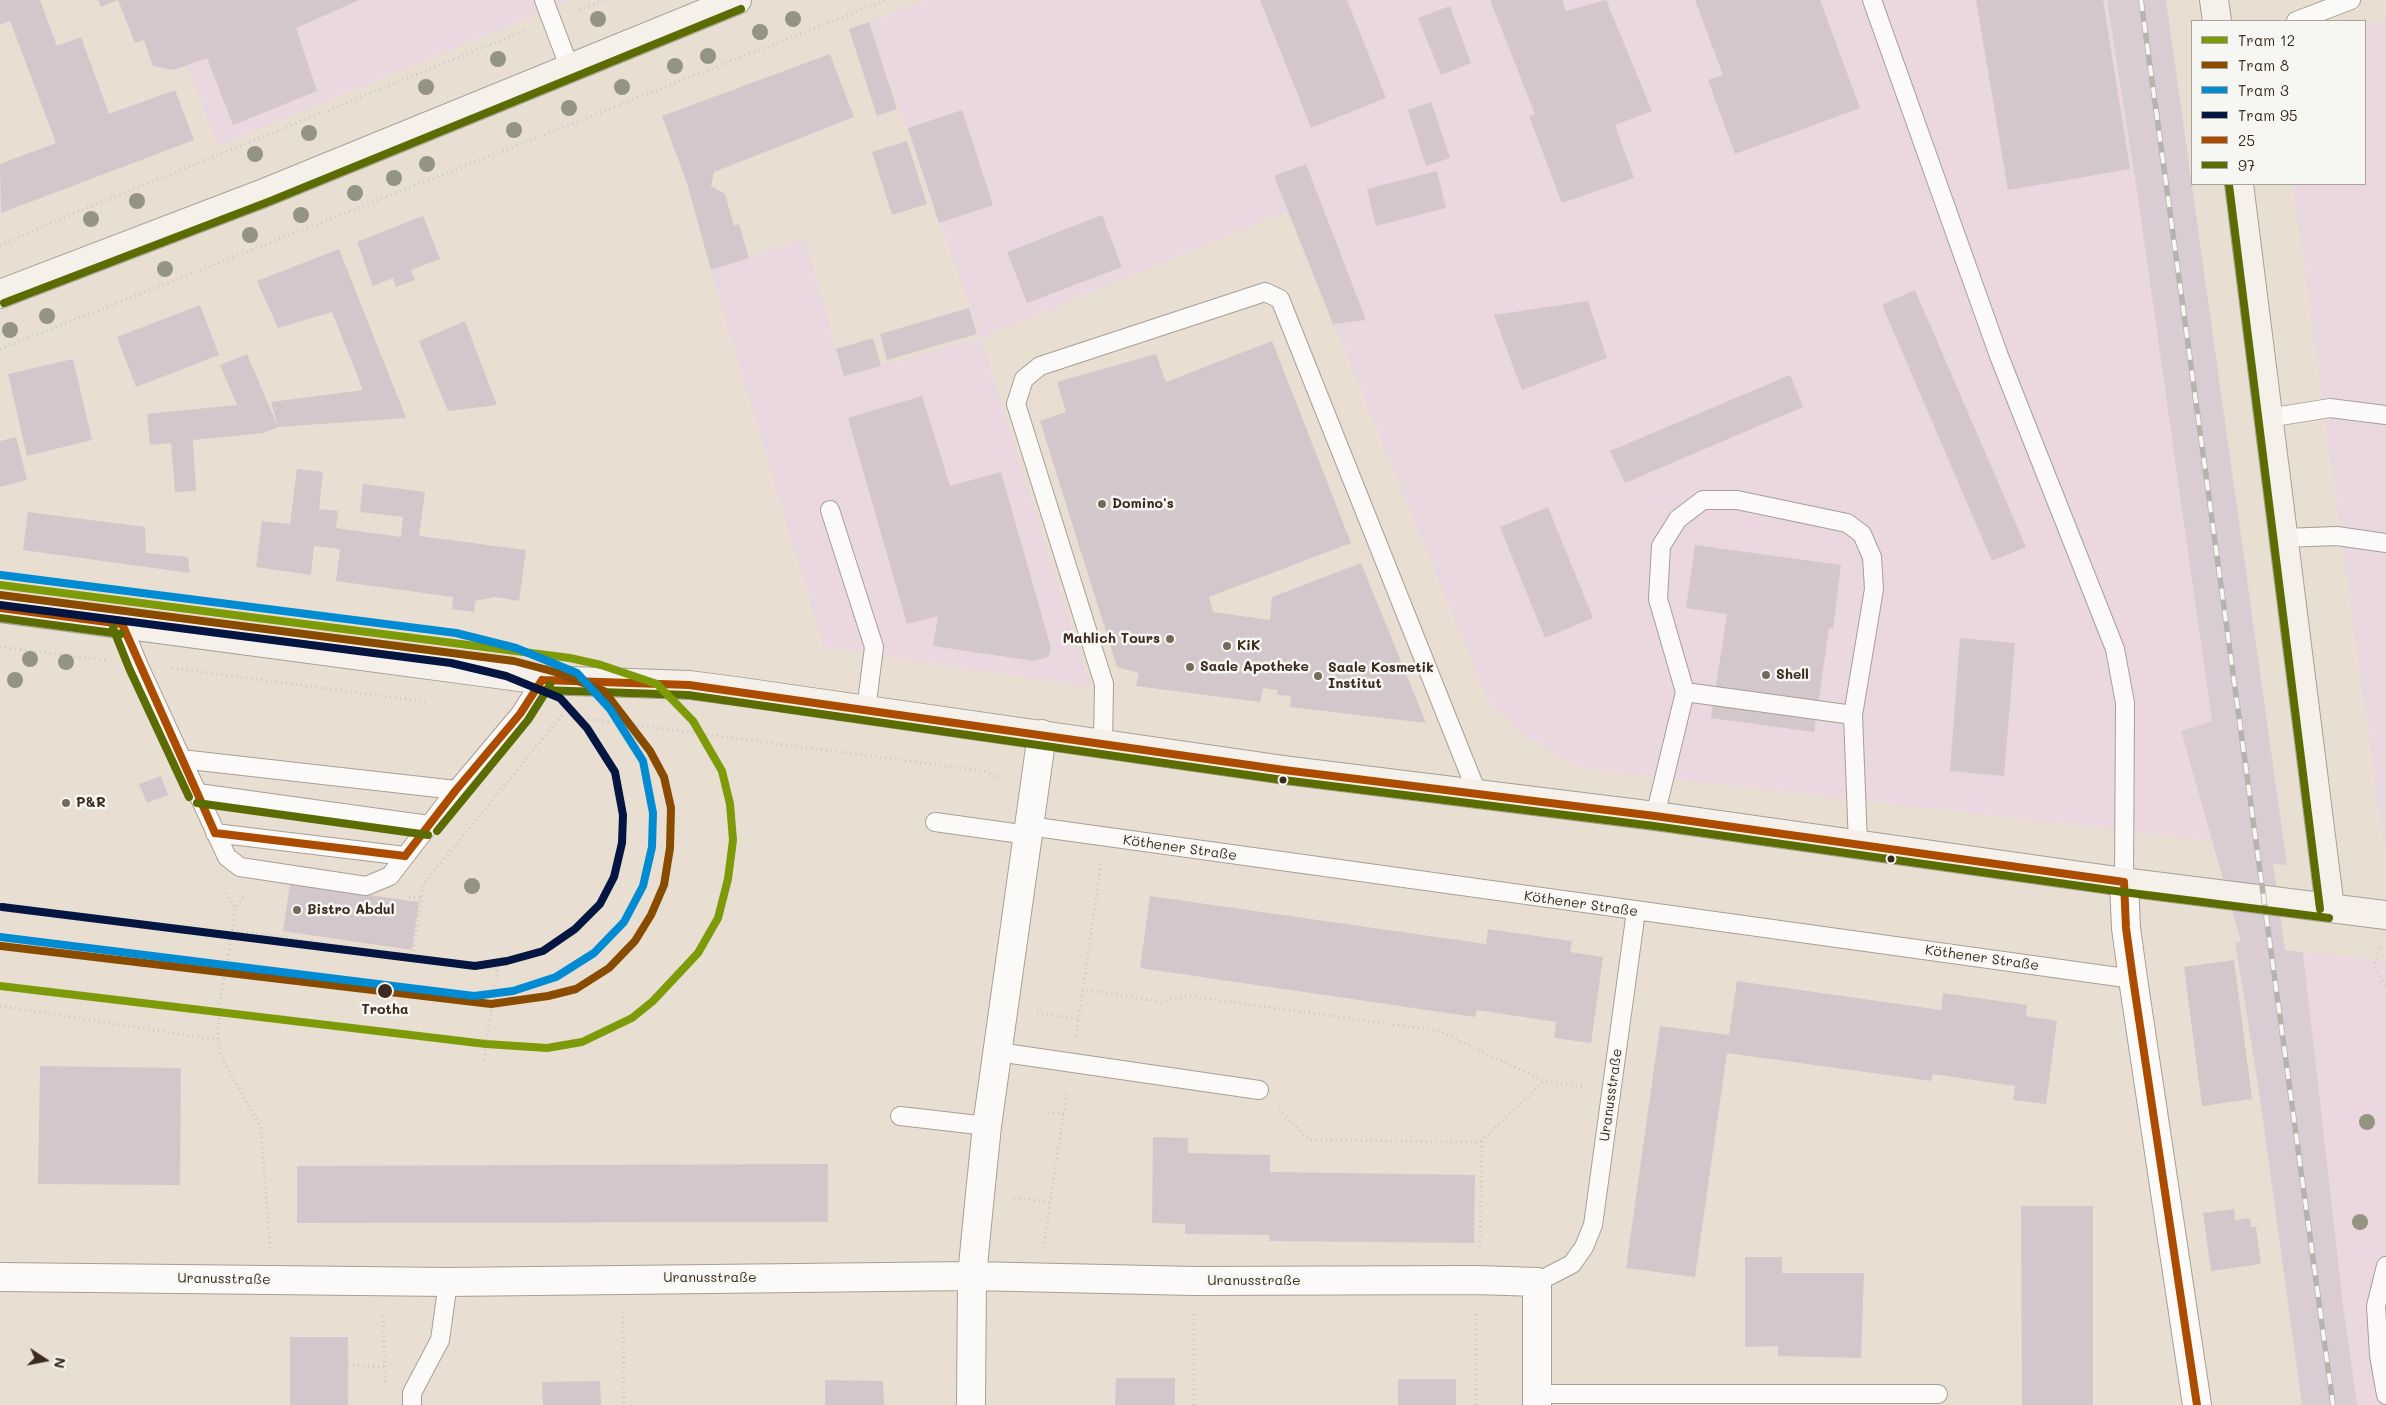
<!DOCTYPE html>
<html>
<head>
<meta charset="utf-8">
<style>
	body { margin:0 }
	#map { position:relative; width:2386px; height:1405px; overflow:hidden; background:#e8dfd2; font-family:Mali,sans-serif }
	canvas { display:block }
	.legend { position:absolute; left:2191px; top:20px; width:175px; height:165px; box-sizing:border-box; background:#f6f6f2; border:1px solid #aba49d; margin:0; padding:6px 9px; list-style:none; font-size:15px; color:#3b2a1e }
	.legend li { display:flex; align-items:center; gap:10px; height:25px }
	.legend b { width:25px; border:1px solid #aba49d }
	.north { position:absolute; left:20px; top:1335px; width:50px; height:50px; -webkit-text-stroke:4px #f6f6f2; paint-order:stroke; rotate:101deg; font-size:14px; font-weight:700; line-height:20px; text-align:center; color:#3b2a1e }
	.north::after { content:''; display:block; margin:auto; width:18px; height:22px; background:#3b2a1e; clip-path:polygon(50% 0,100% 100%,50% 72%,0 100%) }
</style>
</head>
<body>
<div id="map">
<canvas width="2386" height="1405"></canvas>
<ul class="legend">
<li><b style="height:6px;background:#7d9b09"></b>Tram 12</li>
<li><b style="height:6px;background:#884b00"></b>Tram 8</li>
<li><b style="height:6px;background:#008bd2"></b>Tram 3</li>
<li><b style="height:6px;background:#051541"></b>Tram 95</li>
<li><b style="height:6px;background:#ab4c00"></b>25</li>
<li><b style="height:6px;background:#5a6c02"></b>97</li>
</ul>
<div class="north">N</div>
</div>
<script>
const ctx = document.querySelector('canvas').getContext('2d');
ctx.lineJoin = 'round';
function fill(path, color) {
  ctx.fillStyle = color;
  ctx.fill(path, 'evenodd');
}
function shape(rows) {
  const path = new Path2D();
  for (const r of rows) {
    path.moveTo(r[0], r[1]);
    for (let i = 2; i < r.length; i += 2) path.lineTo(r[i], r[i + 1]);
  }
  return path;
}
function trace(path, color, width, dash) {
  ctx.strokeStyle = color;
  ctx.lineWidth = width;
  ctx.lineCap = dash ? 'butt' : 'round';
  ctx.setLineDash(dash || []);
  ctx.stroke(path);
}
function drawText(font, color, halo, rows, align = 'center') {
  ctx.font = font + ' Mali,sans-serif';
  ctx.lineWidth = 5;
  ctx.setLineDash([]);
  ctx.textBaseline = 'middle';
  ctx.strokeStyle = halo;
  ctx.fillStyle = color;
  for (const [text, x, y, turn = 0] of rows) {
    ctx.save();
    ctx.translate(x, y);
    ctx.rotate((+turn || 0) * Math.PI / 180);
    ctx.textAlign = isNaN(turn) ? turn : align;
    if (halo) ctx.strokeText(text, 0, 0);
    ctx.fillText(text, 0, 0);
    ctx.restore();
  }
}
fill(shape([
	[162,0,572,0,218,146],
	[924,0,2108,0,2138,191,2212,722,2181,731,2212,841,1580,768,1527,737,1488,701,1288,211,981,338,1090,687,824,647,711,270,805,239,844,376,981,338,869,22],
	[2386,18,2386,843,2383,838,2293,184,2365,184,2365,27],
	[2303,952,2386,961,2386,1308,2351,1306,2386,1310,2386,1405,2357,1405,2343,1305]
]), '#ebd7df');
fill(shape([
	[2107,0,2166,0,2287,865,2273,864,2285,950,2303,952,2343,1305,2357,1405,2302,1405,2259,1091,2235,942,2241,942,2181,731,2212,721,2137,191]
]), '#d9cdd3');
fill(shape([
	[0,0,40,0,57,46,81,37,109,114,175,90,194,140,1,213,0,164,56,143,10,21,0,25],
	[98,0,118,0,101,7],
	[118,0,359,0,296,28,317,91,233,125,207,58,173,70,153,66,144,40,135,43],
	[1260,0,1347,0,1386,98,1311,128],
	[1490,0,1562,0,1566,11,1606,0,1652,111,1615,125,1634,178,1562,203,1529,116,1535,114],
	[1695,0,1820,0,1860,108,1735,154,1708,80,1723,75],
	[1976,0,2103,0,2130,169,2008,190],
	[1450,6,1471,63,1441,75,1418,18],
	[869,22,897,109,877,116,849,29],
	[830,54,854,117,714,172,711,186,725,194,734,226,739,224,749,258,711,270,687,183,662,116],
	[1431,102,1450,158,1426,166,1408,110],
	[962,110,993,205,939,223,908,128],
	[907,141,927,204,892,215,872,152],
	[1306,164,1366,320,1333,324,1274,176],
	[1437,171,1446,208,1376,226,1367,189],
	[1102,215,1122,267,1027,303,1007,252],
	[423,216,440,259,411,270,415,280,396,287,393,278,373,286,357,242],
	[339,249,406,418,278,427,263,433,193,440,196,491,175,492,171,443,150,445,147,414,237,405,220,365,247,354,278,427,271,402,363,390,332,312,278,328,257,281],
	[1915,290,2026,547,1992,561,1882,305],
	[1588,301,1607,358,1522,390,1494,315],
	[200,305,219,355,136,387,117,337],
	[969,308,977,334,887,360,880,334],
	[465,321,497,405,448,411,419,341],
	[873,338,881,366,844,376,836,349],
	[1272,341,1351,543,1209,597,1213,612,1270,620,1272,597,1361,563,1426,723,1290,707,1291,696,1277,695,1278,690,1263,688,1260,702,1136,686,1139,673,1117,667,1040,421,1066,412,1057,382,1156,354,1166,382],
	[73,359,92,440,27,456,8,374],
	[1790,375,1803,407,1625,483,1610,451],
	[922,396,950,486,1001,472,1051,648,1048,657,1034,661,933,646,938,616,907,624,848,418],
	[16,437,27,480,0,487,0,441],
	[297,469,323,472,319,509,338,511,336,528,401,537,403,517,360,512,363,484,425,492,419,536,526,550,519,601,495,597,475,601,474,612,452,609,453,597,336,581,340,549,314,546,311,575,256,567,262,521,290,524],
	[1548,507,1593,618,1545,638,1500,527],
	[28,512,145,527,146,553,188,557,190,573,23,550],
	[1695,545,1841,565,1833,629,1829,628,1814,732,1711,718,1727,614,1686,608],
	[1960,638,2015,643,2004,776,1950,771],
	[161,776,168,795,147,803,139,784],
	[290,884,419,902,412,950,283,931],
	[1150,896,1486,944,1488,929,1572,941,1570,952,1603,957,1591,1043,1554,1038,1556,1022,1477,1010,1475,1017,1140,968],
	[2234,960,2252,1099,2202,1106,2184,967],
	[1737,981,1941,1010,1943,993,2027,1005,2026,1016,2057,1021,2046,1104,2013,1100,2015,1086,1933,1074,1931,1081,1727,1053,1695,1277,1626,1268,1660,1026,1729,1035],
	[40,1066,181,1068,180,1185,38,1184],
	[1153,1137,1188,1138,1188,1153,1270,1155,1270,1172,1475,1175,1474,1243,1269,1241,1269,1235,1185,1234,1185,1224,1152,1223],
	[828,1164,828,1222,297,1223,297,1166],
	[2021,1206,2093,1206,2093,1405,2022,1405],
	[2234,1209,2235,1220,2250,1218,2251,1227,2256,1227,2261,1264,2211,1271,2203,1213],
	[1745,1257,1782,1257,1782,1273,1864,1273,1861,1358,1778,1356,1778,1346,1745,1347],
	[290,1337,348,1337,348,1405,290,1405],
	[1116,1378,1175,1378,1175,1405,1115,1405],
	[1398,1379,1456,1379,1456,1405,1398,1405],
	[825,1380,883,1381,884,1405,825,1405],
	[600,1381,601,1405,543,1405,542,1382]
]), '#d3c7cb');
const lane = shape([
	[544,0,570,69],
	[1872,0,1999,356,2115,649,2125,703,2124,882],
	[2296,21,2351,0],
	[2268,418,2330,408,2386,415],
	[830,510,874,647,866,710],
	[2283,538,2337,536,2386,543],
	[122,624,138,664,227,857,240,867,366,886,390,876,456,790,520,714,542,680],
	[1685,692,1658,599,1661,546,1678,519,1703,500,1737,500,1847,523,1862,534,1872,557,1874,589,1853,715],
	[1103,744,1104,684,1016,404,1024,379,1040,366,1265,292,1280,299,1478,795],
	[181,759,456,790],
	[198,793,429,825],
	[1655,816,1685,692,1853,715,1858,844],
	[935,822,1028,835],
	[1029,826,2133,979],
	[215,833,405,856],
	[998,1052,1259,1090],
	[900,1116,987,1126],
	[2386,1266,2376,1306,2379,1355,2386,1395],
	[1537,1282,1572,1264,1584,1247,1593,1225,1636,911],
	[1537,1394,1938,1394],
	[412,1405,412,1393,440,1340,448,1282]
]);
const street = shape([
	[2124,882,2126,928,2133,979,2197,1405],
	[0,1277,448,1282,972,1276,1194,1281,1476,1280,1537,1282,1537,1405],
	[971,1405,972,1276,980,1194,987,1126,1042,734]
]);
const secondary = shape([
	[2214,0,2217,21],
	[2239,184,2330,908],
	[0,294,264,193,737,0],
	[0,608,542,680,689,685,735,691,1284,770,1655,816,2124,882,2386,915]
]);
trace(lane, '#a69f96', 20);
trace(street, '#a69f96', 30);
trace(secondary, '#a69f96', 30);
trace(shape([
	[579,10,604,0],
	[0,246,55,221,526,30],
	[0,349,886,0],
	[0,647,106,660],
	[172,668,428,702],
	[573,717,984,771,1001,779],
	[1101,864,1083,989,1161,1002,1189,996,1439,1031,1544,1081,1584,1087],
	[226,893,235,908],
	[243,897,235,908,228,962,219,1005,218,1040,223,1060,261,1128,270,1248],
	[409,897,421,898],
	[232,930,498,969,483,1064],
	[2379,948,2374,965,2386,989],
	[413,956,423,885,562,715],
	[0,1006,218,1040],
	[1037,1013,1078,1019],
	[1076,1036,1083,989],
	[1279,1109,1309,1140,1480,1142,1544,1081],
	[1043,1112,1064,1114],
	[1014,1198,1051,1202],
	[1044,1243,1067,1091],
	[1480,1247,1482,1140],
	[623,1312,624,1405],
	[1194,1314,1194,1405],
	[383,1316,385,1382],
	[348,1365,385,1367],
	[1476,1405,1476,1313]
]), '#cbc7c4', 3, [1, 4]);
trace(lane, '#fcfaf8', 18);
trace(street, '#fcfaf8', 28);
trace(secondary, '#f5f0ea', 28);
const rail = shape([
	[2141,0,2333,1405]
]);
trace(rail, '#b6b3af', 5.5);
trace(rail, '#f6f6f2', 4, [11]);
trace(shape([
	[0,608,122,624],
	[122,624,215,833],
	[542,680,689,685,1284,770,1655,816,2124,882],
	[215,833,405,856],
	[405,856,456,790,520,714,542,680],
	[2124,882,2126,928,2133,979,2197,1405]
]), '#ab4c00', 8);
trace(shape([
	[2229,185,2320,909],
	[4,303,268,202,741,9],
	[0,618,121,634],
	[113,628,129,668,189,797],
	[542,690,688,695,1283,780,1654,826,2123,892,2329,918],
	[197,803,428,835],
	[437,831,528,720,550,685]
]), '#5a6c02', 8);
trace(shape([
	[0,585,570,658,601,665,657,684,693,721,722,771,730,804,733,840,728,879,718,918,698,953,653,1001,632,1018,582,1042,547,1048,486,1044,0,986]
]), '#7d9b09', 8);
trace(shape([
	[0,595,514,661,555,672,604,691,650,751,664,777,671,808,670,848,664,885,651,915,635,941,609,968,576,989,548,996,491,1004,1,946]
]), '#884b00', 8);
trace(shape([
	[0,937,474,996,513,991,556,977,594,953,624,922,643,886,652,847,653,813,643,761,610,709,577,673,516,648,456,633,1,575]
]), '#008bd2', 8);
trace(shape([
	[0,605,451,663,506,676,560,698,587,728,615,772,623,815,622,843,614,877,600,904,575,929,543,951,507,961,475,966,2,907]
]), '#051541', 8);
ctx.fillStyle = '#939481';
for (const [x, y] of [
	[598,19],
	[793,19],
	[760,32],
	[708,56],
	[498,59],
	[675,66],
	[426,87],
	[622,87],
	[569,108],
	[514,130],
	[309,133],
	[255,154],
	[427,164],
	[394,178],
	[355,193],
	[137,201],
	[301,215],
	[91,219],
	[250,235],
	[165,269],
	[47,316],
	[10,330],
	[30,659],
	[66,662],
	[15,680],
	[472,886],
	[2367,1122],
	[2360,1222]
]) {
  ctx.beginPath();
  ctx.arc(x, y, 8, 0, 2 * Math.PI);
  ctx.fill();
}
for (const [x, y, r, color] of [
	[1102,504,5,"#78695d"],
	[1170,639,5,"#78695d"],
	[1227,646,5,"#78695d"],
	[1190,667,5,"#78695d"],
	[1766,675,5,"#78695d"],
	[1318,676,5,"#78695d"],
	[1283,780,4.5,"#3b2a1e"],
	[66,803,5,"#78695d"],
	[1891,859,4.5,"#3b2a1e"],
	[297,910,5,"#78695d"],
	[385,991,8,"#3b2a1e"]
]) {
  const dot = new Path2D();
  dot.arc(x, y, r, 0, 2 * Math.PI);
  ctx.fillStyle = color;
  ctx.fill(dot);
  trace(dot, '#f6f6f2', 2);
}
drawText('bold 14px', '#3b2a1e', '#f6f6f2', [
	["Domino's",1112,504],
	["Mahlich Tours",1160,639,"right"],
	["KiK",1237,646],
	["Saale Apotheke",1200,667],
	["Saale Kosmetik",1328,668],
	["Institut",1328,684],
	["Shell",1776,675],
	["P&R",76,803],
	["Bistro Abdul",307,910]
], 'left');
drawText('14px', '#3b2a1e', '#f6f6f2', [
	["Köthener Straße",1180,848,8],
	["Köthener Straße",1581,904,8],
	["Köthener Straße",1982,958,8],
	["Uranusstraße",1611,1095,-82],
	["Uranusstraße",710,1278],
	["Uranusstraße",224,1279,1],
	["Uranusstraße",1254,1281]
]);
drawText('bold 14px', '#3b2a1e', '#f6f6f2', [
	["Trotha",385,1010]
]);
</script>
</body>
</html>
